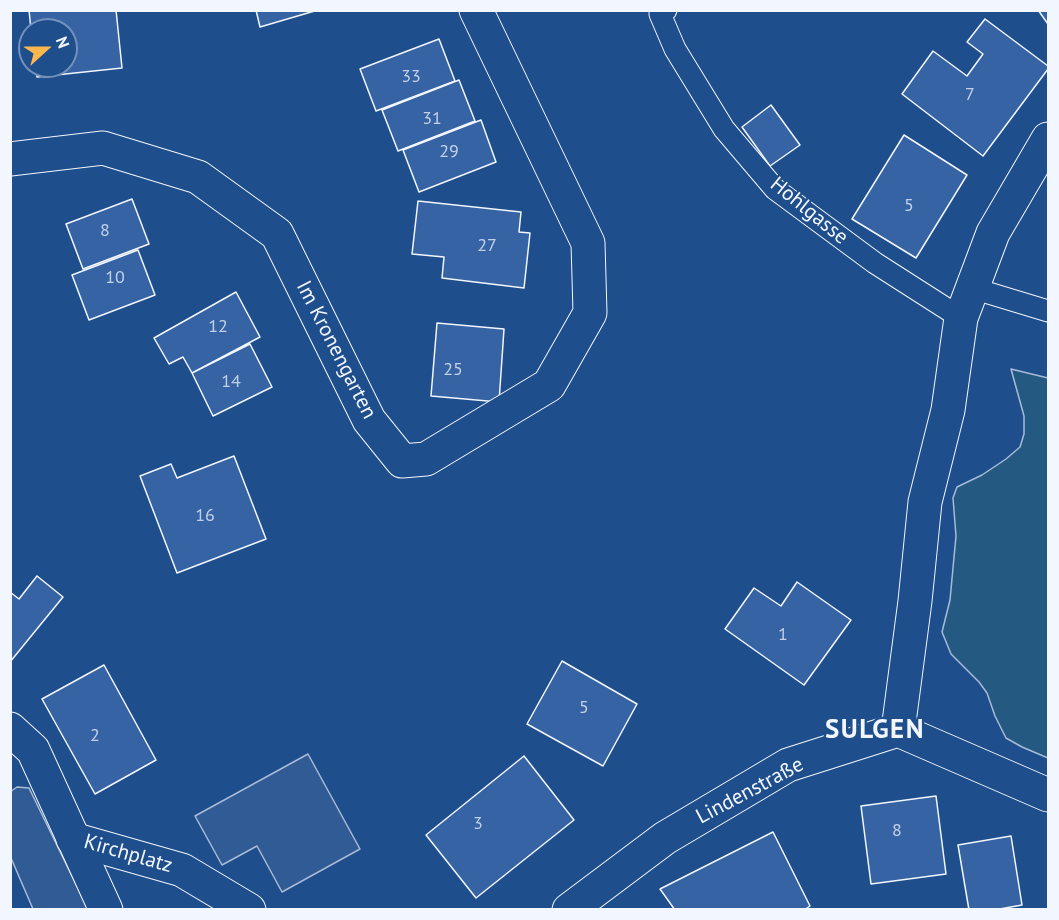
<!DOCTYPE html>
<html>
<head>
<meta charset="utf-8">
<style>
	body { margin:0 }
	#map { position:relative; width:1059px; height:920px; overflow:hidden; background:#1f4e8c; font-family:"PT Sans",sans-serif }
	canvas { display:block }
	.frame { position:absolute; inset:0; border:12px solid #f2f6ff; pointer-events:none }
	.north { position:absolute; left:18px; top:18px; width:60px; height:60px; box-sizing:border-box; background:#1f4e8c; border:2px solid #7391ba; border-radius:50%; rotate:69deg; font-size:16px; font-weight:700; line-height:24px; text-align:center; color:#f2f6ff }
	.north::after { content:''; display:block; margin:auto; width:21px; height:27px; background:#ffb74d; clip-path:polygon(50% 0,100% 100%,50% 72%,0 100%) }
</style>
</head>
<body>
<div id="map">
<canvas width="1059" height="920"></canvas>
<div class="frame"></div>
<div class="north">N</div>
</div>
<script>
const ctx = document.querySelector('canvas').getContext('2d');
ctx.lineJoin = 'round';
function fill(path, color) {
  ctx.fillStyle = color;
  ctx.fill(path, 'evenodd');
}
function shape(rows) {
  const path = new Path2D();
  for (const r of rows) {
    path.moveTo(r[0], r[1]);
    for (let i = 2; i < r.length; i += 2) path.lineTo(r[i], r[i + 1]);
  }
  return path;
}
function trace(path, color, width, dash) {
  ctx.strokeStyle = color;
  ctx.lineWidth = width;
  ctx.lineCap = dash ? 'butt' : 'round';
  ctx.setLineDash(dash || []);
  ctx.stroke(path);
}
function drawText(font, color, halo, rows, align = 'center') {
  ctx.font = font + ' "PT Sans",sans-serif';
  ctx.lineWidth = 4.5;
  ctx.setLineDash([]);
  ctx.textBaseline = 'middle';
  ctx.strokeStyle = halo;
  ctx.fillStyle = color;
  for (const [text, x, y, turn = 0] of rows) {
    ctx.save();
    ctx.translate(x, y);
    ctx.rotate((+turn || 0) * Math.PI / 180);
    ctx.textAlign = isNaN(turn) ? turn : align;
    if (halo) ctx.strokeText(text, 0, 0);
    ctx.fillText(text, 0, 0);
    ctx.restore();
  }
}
const green = shape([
	[1011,369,1048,378,1048,758,1022,747,1006,738,995,716,987,693,979,682,951,654,942,632,950,600,956,536,953,498,957,487,982,475,1006,459,1020,447,1024,434,1024,416,1011,369]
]);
fill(green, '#245a82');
trace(green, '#a8bbd7', 1.5);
const parking = shape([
	[308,754,360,849,282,892,257,846,222,865,195,816,308,754],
	[17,787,29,788,88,909,33,909,11,858,10,792,17,787]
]);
fill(parking, '#305b95');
trace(parking, '#a8bbd7', 1.5);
const building = shape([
	[29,10,116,10,122,68,37,77,36,66,66,66,66,30,31,30,29,10],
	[256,10,318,10,260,27,256,10],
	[1038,10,1048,10,1048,24,1038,10],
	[985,19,1048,66,1048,69,983,156,902,94,933,51,967,76,983,54,967,42,985,19],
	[439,39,455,81,376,111,360,69,439,39],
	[459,80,475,121,398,151,382,110,459,80],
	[771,105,800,145,770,166,742,127,771,105],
	[481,120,496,162,419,192,403,150,481,120],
	[904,135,967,175,916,258,852,219,904,135],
	[132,199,149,244,83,269,66,224,132,199],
	[418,201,521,212,519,232,530,233,524,288,442,278,444,257,412,254,418,201],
	[138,250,155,295,89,320,72,275,138,250],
	[236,292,260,337,192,373,183,357,169,364,154,338,236,292],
	[437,323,504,329,499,402,431,396,437,323],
	[250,344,272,387,213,416,192,373,250,344],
	[234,456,266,539,177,573,140,476,171,464,177,478,234,456],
	[37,576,63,597,10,662,10,592,19,599,37,576],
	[797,582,851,620,804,685,725,629,754,588,781,606,797,582],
	[562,661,637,704,603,766,527,724,562,661],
	[104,665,156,760,95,794,42,699,104,665],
	[524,756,574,820,476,898,426,835,524,756],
	[936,796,946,874,871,884,861,806,936,796],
	[773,832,810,906,804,910,675,910,660,889,773,832],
	[1011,836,1022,905,994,910,969,910,958,845,1011,836]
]);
fill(building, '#3563a3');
trace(building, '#f2f6ff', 1.5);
const service = shape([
	[666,10,660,14,675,49,724,129,775,189,875,263,961,318],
	[972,288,1048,311]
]);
const minor = shape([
	[10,159,103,148,198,177,277,234,369,420,402,461,426,459,549,385,590,313,588,243,476,10],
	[898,730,915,601,925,502,948,410,961,318,993,233,1048,139],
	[73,839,182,870,249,910],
	[569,910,665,838,788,765,898,730,1048,795]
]);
const tertiary = shape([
	[10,729,33,750,106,910]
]);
trace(service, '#f2f6ff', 23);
trace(minor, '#f2f6ff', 35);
trace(tertiary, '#f2f6ff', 35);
trace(service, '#1f4e8c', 21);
trace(minor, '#1f4e8c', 33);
trace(tertiary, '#1f4e8c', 33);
drawText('18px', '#c3d1e8', null, [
	["33",411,77],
	["7",970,95],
	["31",432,119],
	["29",449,152],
	["5",909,206],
	["8",105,231],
	["27",487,246],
	["10",115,278],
	["12",218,327],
	["25",453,370],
	["14",231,382],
	["16",205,516],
	["1",783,635],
	["5",584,708],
	["2",95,736],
	["3",478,824],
	["8",897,831]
]);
drawText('21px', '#f2f6ff', '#1f4e8c', [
	["Hohlgasse",809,211,39],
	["Im Kronengarten",336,350,63],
	["Lindenstraße",750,791,-28],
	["Kirchplatz",128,854,16]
]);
ctx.letterSpacing = '1.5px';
drawText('bold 27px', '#f2f6ff', '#1f4e8c', [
	["SULGEN",875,730]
]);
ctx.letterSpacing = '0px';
</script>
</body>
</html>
